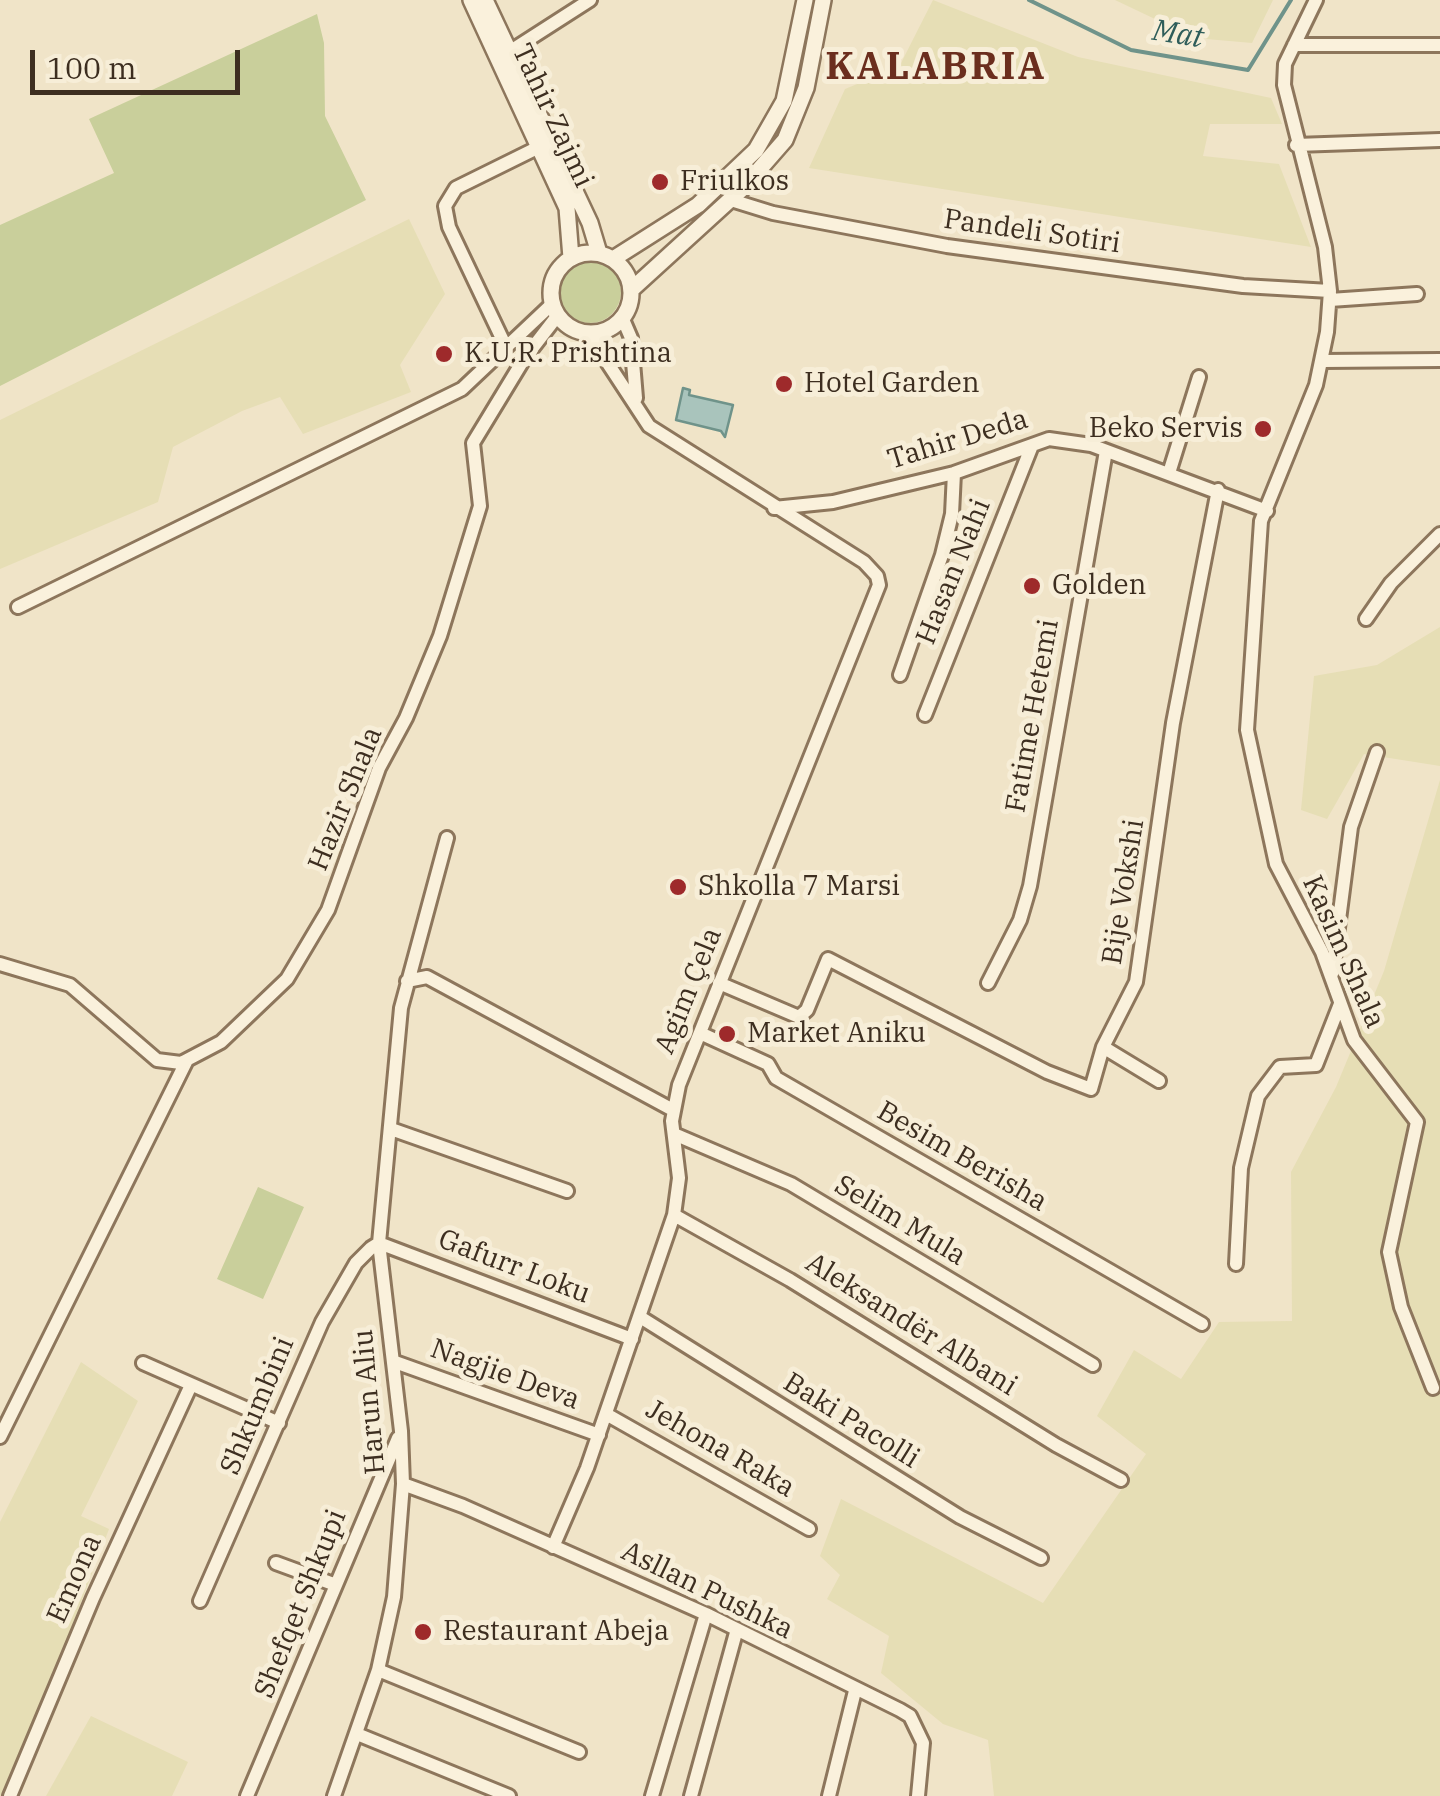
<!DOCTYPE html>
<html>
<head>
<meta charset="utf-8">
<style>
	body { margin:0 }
	#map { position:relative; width:1440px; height:1796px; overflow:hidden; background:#f0e4c8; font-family:"IBM Plex Serif",serif }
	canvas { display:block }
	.scale { position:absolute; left:30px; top:50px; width:210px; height:45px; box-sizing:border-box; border:5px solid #3d2e20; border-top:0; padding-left:12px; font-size:30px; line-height:35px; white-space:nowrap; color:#3d2e20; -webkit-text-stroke:8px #f7eed8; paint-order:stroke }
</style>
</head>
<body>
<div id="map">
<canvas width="1440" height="1796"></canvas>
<div class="scale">100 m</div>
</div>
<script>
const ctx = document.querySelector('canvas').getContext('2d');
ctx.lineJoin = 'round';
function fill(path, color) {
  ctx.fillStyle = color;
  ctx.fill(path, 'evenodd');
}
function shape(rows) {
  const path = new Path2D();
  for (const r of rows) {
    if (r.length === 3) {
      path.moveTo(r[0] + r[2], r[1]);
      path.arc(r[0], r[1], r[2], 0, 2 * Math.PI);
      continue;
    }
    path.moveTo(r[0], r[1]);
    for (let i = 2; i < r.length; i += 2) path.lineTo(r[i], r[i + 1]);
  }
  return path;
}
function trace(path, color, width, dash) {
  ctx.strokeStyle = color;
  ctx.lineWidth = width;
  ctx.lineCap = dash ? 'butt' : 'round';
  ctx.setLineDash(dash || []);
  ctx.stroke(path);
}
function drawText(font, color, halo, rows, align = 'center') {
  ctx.font = font + ' "IBM Plex Serif",serif';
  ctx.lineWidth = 10;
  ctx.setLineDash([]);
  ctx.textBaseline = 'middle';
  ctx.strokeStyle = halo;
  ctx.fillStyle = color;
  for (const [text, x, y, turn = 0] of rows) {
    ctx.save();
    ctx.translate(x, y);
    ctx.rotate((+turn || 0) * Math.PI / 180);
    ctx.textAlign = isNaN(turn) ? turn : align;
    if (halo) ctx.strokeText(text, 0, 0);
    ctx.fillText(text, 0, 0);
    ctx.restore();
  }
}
fill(shape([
	[933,0,1078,57,1271,98,1282,124,1210,124,1203,156,1279,164,1311,247,809,168,845,89,899,67],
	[1115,0,1273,0,1252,43,1195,38],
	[409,219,445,294,400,365,411,392,303,434,280,397,242,411,173,447,158,502,0,569,0,420],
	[1440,627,1440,766,1364,754,1327,819,1301,810,1314,676,1377,665],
	[1440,780,1440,1796,994,1796,988,1740,943,1724,881,1673,889,1636,827,1599,840,1575,820,1556,841,1499,1043,1603,1146,1454,1097,1416,1134,1350,1181,1379,1219,1322,1292,1321,1291,1172,1336,1087,1384,971],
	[81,1362,138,1401,81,1516,109,1529,7,1796,0,1796,0,1522],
	[91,1716,188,1762,172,1796,46,1796]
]), '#e6deb5');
fill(shape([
	[317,14,324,43,325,116,366,200,0,386,0,225,114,173,89,119],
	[590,292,31],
	[258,1187,304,1207,263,1299,217,1279]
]), '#c9cf9b');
const water = shape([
	[683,388,690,390,689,395,733,405,725,437,721,431,676,420,683,388]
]);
fill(water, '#a9c4bc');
trace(water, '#6f938a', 2.5);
trace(shape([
	[1029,0,1131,50,1248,70,1291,0]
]), '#6f938a', 4);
const minor = shape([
	[1316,0,1285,64,1284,85,1325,247,1330,291,1327,332,1316,385,1261,521,1247,730,1276,864,1322,952,1354,1040,1417,1122,1389,1252,1401,1307,1433,1388],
	[1294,45,1440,45],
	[509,52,590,0],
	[1296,145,1440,140],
	[731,200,773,213,947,246,1243,286,1330,291],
	[1330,300,1417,294],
	[622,317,631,338,636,398],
	[506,347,449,227,445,206,456,188,539,147],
	[1323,361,1440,360],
	[1169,473,1199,377],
	[774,508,833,502,954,473,1049,439,1091,445,1267,511],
	[18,607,462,389,552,304],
	[1366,619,1391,583,1440,534],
	[900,675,942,555,952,514,954,473],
	[925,715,1031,448],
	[0,964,70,985,157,1060,181,1063,221,1042,287,979,328,910,379,768,406,718,440,636,480,506,473,443,524,359,558,315],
	[1332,974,1351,827,1377,752],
	[407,981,427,977,673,1110],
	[719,983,799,1017,807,1010,828,959,1047,1072,1091,1089,1103,1047,1136,982,1173,723,1218,490],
	[988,983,1020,920,1030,886,1106,451],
	[700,1033,768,1064,776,1078,1202,1324],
	[1103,1047,1159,1081],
	[391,1129,567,1191],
	[674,1134,791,1184,1093,1365],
	[674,1215,790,1280,1056,1445,1121,1480],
	[1236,1264,1241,1168,1258,1096,1280,1067,1316,1065,1340,1004],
	[640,1317,960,1517,1041,1558],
	[395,1362,599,1435],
	[143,1363,279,1423],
	[606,1414,809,1529],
	[0,1437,187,1060],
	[403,1484,463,1506,706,1614,900,1710,910,1716,923,1743,918,1796],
	[553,1547,587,1468,674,1215,679,1178,672,1121,679,1085,879,585,877,576,864,562,649,426,588,333],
	[276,1563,336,1585],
	[200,1601,322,1322,356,1263,371,1248,379,1243,632,1339],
	[378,1670,579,1752],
	[357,1734,509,1796],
	[10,1796,93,1598,191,1385],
	[247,1796,398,1438],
	[334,1796,378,1670,394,1597,403,1484,401,1431,379,1243,401,1008,447,838],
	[652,1796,706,1614],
	[691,1796,737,1629],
	[829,1796,855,1691]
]);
const tertiary = shape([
	[471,0,567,208,571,258],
	[485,0,590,223,599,253],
	[591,293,40],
	[613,259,698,205,756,150,784,101,805,0],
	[631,290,744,187,785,140,806,88,823,0]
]);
trace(minor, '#8d765c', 18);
trace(tertiary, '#8d765c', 20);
trace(minor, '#faf1dc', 12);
trace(tertiary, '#faf1dc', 15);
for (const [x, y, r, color] of [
	[660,182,10,"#9e2a2b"],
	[444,354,10,"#9e2a2b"],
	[784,384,10,"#9e2a2b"],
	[1263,429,10,"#9e2a2b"],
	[1032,586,10,"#9e2a2b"],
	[678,887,10,"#9e2a2b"],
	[727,1034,10,"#9e2a2b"],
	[423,1632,10,"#9e2a2b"]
]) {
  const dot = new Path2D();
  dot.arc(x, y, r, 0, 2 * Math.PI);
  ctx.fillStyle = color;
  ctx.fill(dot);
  trace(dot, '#f7eed8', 4);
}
drawText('28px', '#3d2e20', '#f7eed8', [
	["Tahir Zajmi",552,116,65],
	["Pandeli Sotiri",1032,232,8],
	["Tahir Deda",958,440,-17],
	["Hasan Nahi",954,572,-68],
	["Fatime Hetemi",1033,716,-80],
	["Hazir Shala",346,799,-68],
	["Bije Vokshi",1124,892,-81],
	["Kasim Shala",1343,952,66],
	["Agim Çela",689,991,-68],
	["Besim Berisha",962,1157,30],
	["Selim Mula",900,1221,31],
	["Gafurr Loku",514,1267,21],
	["Aleksandër Albani",911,1325,32],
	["Nagjie Deva",505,1375,20],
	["Harun Aliu",370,1402,-95],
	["Shkumbini",258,1406,-67],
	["Baki Pacolli",851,1421,32],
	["Jehona Raka",720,1449,30],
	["Emona",75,1579,-66],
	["Asllan Pushka",707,1591,26],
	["Shefqet Shkupi",301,1604,-68]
]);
drawText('28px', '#3d2e20', '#f7eed8', [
	["Friulkos",680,182],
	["K.U.R. Prishtina",464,354],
	["Hotel Garden",804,384],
	["Beko Servis",1243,429,"right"],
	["Golden",1052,586],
	["Shkolla 7 Marsi",698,887],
	["Market Aniku",747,1034],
	["Restaurant Abeja",443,1632]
], 'left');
drawText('italic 30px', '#2f5d5a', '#f7eed8', [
	["Mat",1178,35,9]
]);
ctx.letterSpacing = '2.5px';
drawText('bold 38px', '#6b2e1e', '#f7eed8', [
	["KALABRIA",936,68]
]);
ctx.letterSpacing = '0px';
</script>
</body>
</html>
